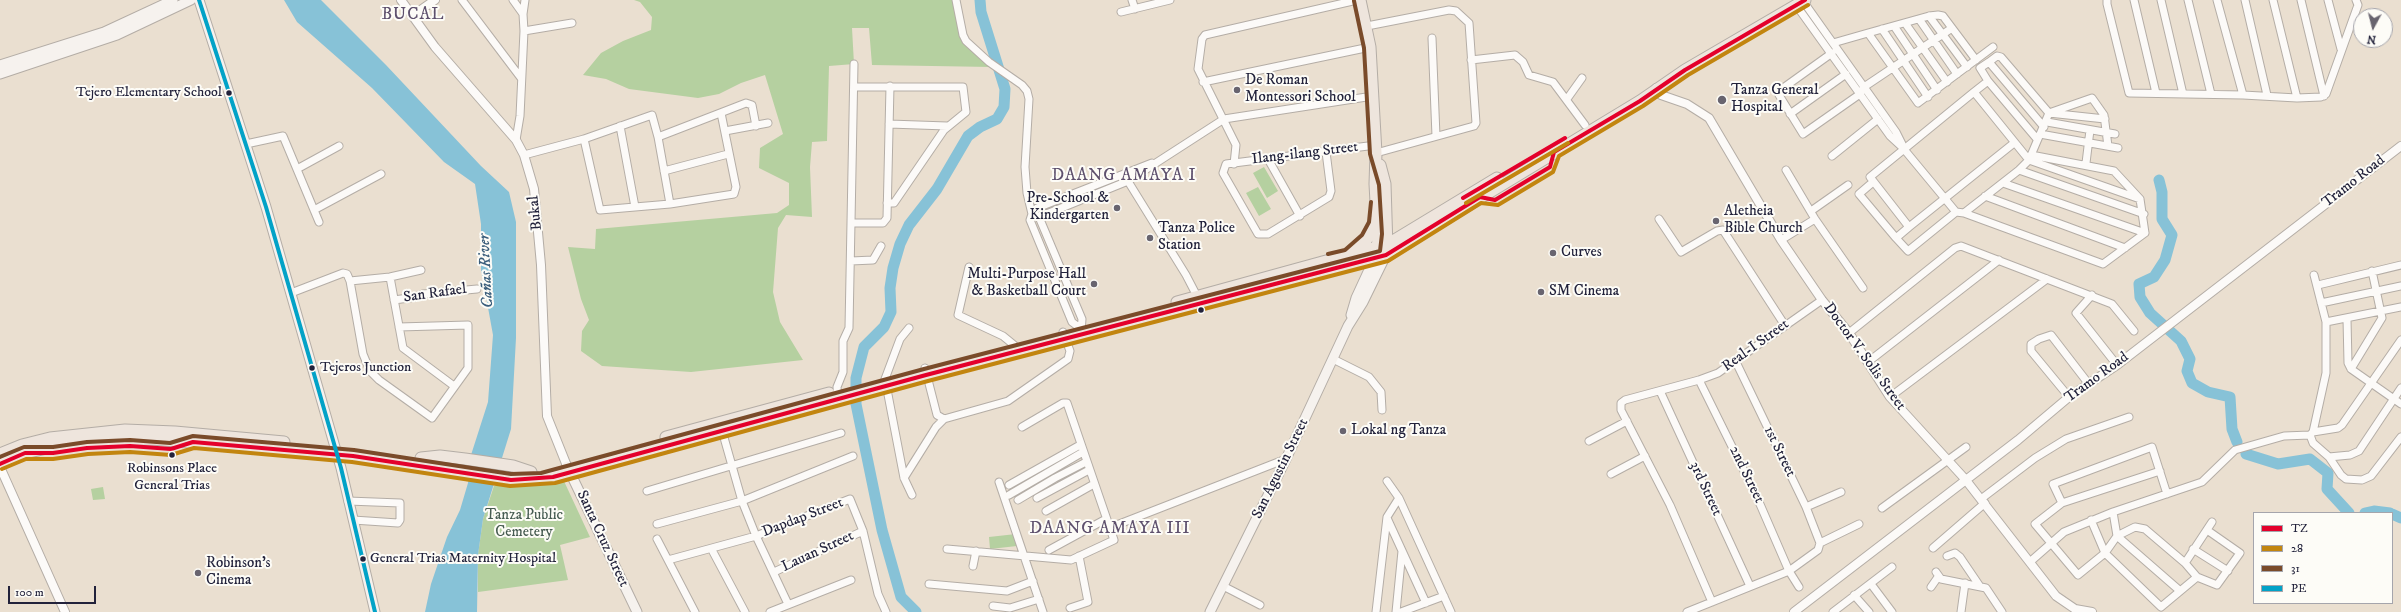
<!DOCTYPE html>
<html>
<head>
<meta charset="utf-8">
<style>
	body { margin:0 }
	#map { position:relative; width:2401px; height:612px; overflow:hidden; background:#eadfd0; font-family:"IM FELL DW Pica",serif }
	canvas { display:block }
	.legend { position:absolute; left:2253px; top:512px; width:140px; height:92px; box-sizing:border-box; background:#fdfcf7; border:1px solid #a5a5ac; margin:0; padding:5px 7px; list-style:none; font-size:12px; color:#22223b }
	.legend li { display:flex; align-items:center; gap:8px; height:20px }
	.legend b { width:20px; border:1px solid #a5a5ac }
	.north { position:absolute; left:2353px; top:8px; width:40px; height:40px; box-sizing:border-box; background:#fdfcf7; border:1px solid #a5a5ac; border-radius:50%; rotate:187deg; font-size:11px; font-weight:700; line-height:16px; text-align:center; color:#22223b }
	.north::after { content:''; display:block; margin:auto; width:14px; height:18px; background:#68646f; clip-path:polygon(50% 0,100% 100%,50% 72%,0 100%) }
	.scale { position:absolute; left:8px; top:586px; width:88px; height:18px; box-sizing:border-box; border:2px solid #22223b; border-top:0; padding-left:5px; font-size:12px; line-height:14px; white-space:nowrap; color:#22223b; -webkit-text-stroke:3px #fdfcf7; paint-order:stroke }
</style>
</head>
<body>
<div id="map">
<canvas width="2401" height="612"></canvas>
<ul class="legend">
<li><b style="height:5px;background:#e4002b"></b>TZ</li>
<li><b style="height:5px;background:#c2850f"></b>28</li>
<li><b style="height:5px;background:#7a4b2a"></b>31</li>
<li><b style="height:5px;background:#02a2c7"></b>PE</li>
</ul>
<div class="north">N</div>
<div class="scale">100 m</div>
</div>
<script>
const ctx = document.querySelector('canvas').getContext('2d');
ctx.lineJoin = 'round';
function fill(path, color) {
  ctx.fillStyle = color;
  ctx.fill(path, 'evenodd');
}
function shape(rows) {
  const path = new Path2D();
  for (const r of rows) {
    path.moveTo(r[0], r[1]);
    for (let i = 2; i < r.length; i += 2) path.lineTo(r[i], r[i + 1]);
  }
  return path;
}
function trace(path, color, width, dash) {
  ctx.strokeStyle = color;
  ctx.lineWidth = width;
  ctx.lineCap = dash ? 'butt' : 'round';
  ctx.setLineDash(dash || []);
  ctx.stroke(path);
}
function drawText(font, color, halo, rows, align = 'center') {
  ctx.font = font + ' "IM FELL DW Pica",serif';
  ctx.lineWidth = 4;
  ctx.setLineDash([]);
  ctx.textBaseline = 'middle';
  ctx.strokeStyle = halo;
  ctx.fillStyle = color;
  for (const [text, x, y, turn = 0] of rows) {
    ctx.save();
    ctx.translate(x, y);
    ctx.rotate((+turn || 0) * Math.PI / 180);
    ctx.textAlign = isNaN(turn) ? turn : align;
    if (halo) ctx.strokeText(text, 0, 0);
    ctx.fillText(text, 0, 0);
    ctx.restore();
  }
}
fill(shape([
	[634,0,957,0,963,35,992,67,872,65,869,28,852,28,854,64,829,66,827,141,812,142,810,167,812,217,786,215,778,228,773,292,780,322,803,360,691,372,602,366,581,351,582,331,589,320,581,299,568,247,595,249,596,229,777,213,789,205,789,183,759,168,760,148,783,134,765,75,741,83,719,94,698,98,629,89,606,79,583,75,601,53,623,41,651,30,652,17,640,2],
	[1264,167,1278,191,1267,198,1253,173],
	[1258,187,1271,209,1259,216,1246,193],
	[563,479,590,537,560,545,568,580,478,592,478,555,483,519,494,486],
	[103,487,105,499,93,500,91,489],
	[1016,534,1017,546,990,549,989,537]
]), '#b5d0a0');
fill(shape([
	[284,0,321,0,386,65,481,166,509,192,516,222,516,338,511,429,483,519,478,555,477,612,425,612,431,584,447,537,460,510,468,483,471,455,488,402,493,335,481,269,481,224,475,184,444,162,372,88,297,22]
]), '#87c2d7');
trace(shape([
	[2159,180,2162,192,2162,219,2172,235,2165,260,2154,277,2139,284,2140,297,2150,313,2181,341,2190,359,2187,371,2192,383,2208,392,2230,397,2232,429,2237,442],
	[2246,454,2278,464,2310,459,2328,473,2327,489,2349,513],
	[2365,513,2374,511,2390,513],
	[2392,514,2401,518],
	[916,612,901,597,882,530,856,404,856,378,864,347,884,327,891,312,890,288,893,268,900,244,909,225,937,189,968,136,980,127,997,119,1004,107,1005,89,981,12,980,0]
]), '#87c2d7', 11);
const minor = shape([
	[462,0,521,78],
	[513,0,523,14,524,31,520,116,516,140],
	[956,0,963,35,966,41,989,62,1022,85,1027,91,1029,99,1025,167,1027,193,1032,214],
	[1132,0,1135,9],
	[2107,0,2107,4,2129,93,2243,95,2297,98,2321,97,2326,94,2358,5,2356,0],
	[2134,0,2156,93],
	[2161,0,2183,94],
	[2188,0,2211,94],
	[2217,0,2243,95],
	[2245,0,2267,95],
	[2273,0,2297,98],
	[2301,0,2324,96],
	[2328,0,2341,49],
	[1803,1,1896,132,1902,144],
	[1796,5,1890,136,1903,148,1956,212],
	[1121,12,1170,0],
	[523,14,525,0],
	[1929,16,1967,67],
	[1919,19,1957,74],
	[1905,23,1947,82],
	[1367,26,1449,10,1456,11,1469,23,1476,123,1474,126,1376,153],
	[1894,26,1937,90],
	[1952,28,1976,60],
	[1882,29,1928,97],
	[524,31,572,23],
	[1432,38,1436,136],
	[1833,43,1868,33,1918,103,1993,47],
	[1832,53,1779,91,1779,95,1803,134,1860,94,1864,87,1952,28,1943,16,1938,15,1929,16,1868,33],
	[1471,60,1515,55,1523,62,1529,75,1553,82,1585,125],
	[1989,62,1997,56,2001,57,2049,113,2105,119],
	[1203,82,1370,47],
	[854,87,963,87,966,112,944,130,894,203,887,203],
	[1974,92,1988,81],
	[1567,99,1582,78],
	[1790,114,1846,74],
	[2047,122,2115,134],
	[889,124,947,126],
	[620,126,635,207],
	[725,131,768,123],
	[2040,134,2118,148],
	[658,137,746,103,752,105,756,126],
	[584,139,600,210,670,204,734,194,736,187,721,113],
	[2037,139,1988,81,1980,68,1989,62,2044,127],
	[2014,143,1909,227,1870,177,1974,92,2029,160,2140,199],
	[246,144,283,136,319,222],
	[1326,152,1331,191,1329,197,1268,234,1258,234,1223,173,1226,164,1376,145],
	[524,155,584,139,652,115,658,137,670,204],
	[1832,156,1878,119],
	[1268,159,1300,216],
	[2086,163,2090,130],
	[1234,164,1236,145,1198,69,1202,39,1205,35,1357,0],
	[297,169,339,146],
	[1786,170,1815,219,1863,288],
	[2019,170,2144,214],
	[664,171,728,154],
	[1126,178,1186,275,1199,300],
	[1873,182,1859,194,1896,238],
	[2003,183,2145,233],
	[1985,196,2125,248],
	[314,210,381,174],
	[1811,211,1848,185],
	[1964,213,2103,264,2145,233,2140,199,2114,171,2031,155],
	[1036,215,1039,217,1082,319,1081,332],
	[1039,217,1128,181,1224,119,1373,96],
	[1659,219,1681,252,1717,231,1723,230,1784,324],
	[852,223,883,223,887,218,890,86],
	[1909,227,1896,238,1908,251,1956,212,1964,213,2019,170,2029,160,2049,113,2092,98,2104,115,2108,146],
	[1781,240,1815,219],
	[851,261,873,260,881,246],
	[969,267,958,315,1003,336,1014,345,1015,352],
	[390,277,403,348,454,386],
	[2318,285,2401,265],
	[291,293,343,273,347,274,350,281],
	[2092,295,2076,313,2117,365],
	[394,300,416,297,423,294,477,289],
	[2321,303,2401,286],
	[2347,319,2348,363,2351,369,2401,404],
	[2326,322,2401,307],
	[399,327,468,325,468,368,432,418,379,380,370,371,363,354,350,281,390,277,421,270],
	[909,328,900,339,885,379,904,478,912,495],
	[1080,328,1072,322,1030,220,1032,214,1037,208,1152,163],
	[1849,333,1955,248,1961,246,2112,304,2134,331],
	[1333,359,1369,377,1381,392,1382,410],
	[1736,362,1806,507,1820,543],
	[1868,362,1999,260],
	[925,368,937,415,944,419],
	[2351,369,2382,318,2372,271],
	[1699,380,1756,495,1789,571,1799,587],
	[1660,391,1750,586],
	[1890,397,2047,279],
	[2069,397,2031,351,2031,344,2039,339,2051,335,2088,383],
	[838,399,837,387,843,372,843,341,849,328,854,64],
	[721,427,742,501,756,536,788,604],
	[2313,432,2326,373,2326,322,2314,275],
	[2310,435,2313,443,2329,457,2341,475,2346,479,2362,480,2371,476,2401,437],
	[1589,441,1627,421],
	[2329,457,2350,455,2359,451,2401,388],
	[2160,471,2062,503,2035,524,2078,575,2105,553,2117,536,2135,527,2145,529,2185,563,2197,577,2217,585,2240,553,2207,530],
	[1611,474,1645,456],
	[904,478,936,427,944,419,1008,401,1068,359,1070,351,1063,332],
	[1387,481,1399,498],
	[999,482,1043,612],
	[1009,485,1080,445],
	[647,491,841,433],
	[1009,495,1083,452],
	[1037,498,1089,470],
	[1981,499,2035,458,2066,439,2129,417],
	[1018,500,1055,478,1086,462],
	[348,501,400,503,400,520,398,523,353,520],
	[2062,503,2053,484,2152,447,2167,494],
	[1806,507,1841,492],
	[1882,508,1966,447],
	[1046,511,1094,484],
	[2113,512,2117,536,2179,590],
	[1387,518,1426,603],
	[2091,520,2105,553,2161,607,2197,577],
	[657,524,742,501,853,456],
	[1109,528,1286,459],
	[657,539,695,612],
	[1933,548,1985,503],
	[947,549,1071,560,1114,540,1067,403,1063,403,1022,427],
	[2193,549,2228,571],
	[712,550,745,612],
	[1049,550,1106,519],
	[1947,556,1955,553,1960,557,1979,585],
	[668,560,756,536,850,499,863,531,878,594,886,612],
	[2031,561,2064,532,2113,512,2202,482,2235,450,2284,436,2310,435,2313,432,2338,428,2342,425,2401,340],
	[2185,563,2212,522],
	[973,566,976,551],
	[774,572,863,531],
	[1936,572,1941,579,1986,588,2002,612],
	[929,584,1007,591,1033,581],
	[1871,584,1892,612],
	[1223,586,1260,605],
	[1931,587,1938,577],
	[1854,595,1869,612],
	[1712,602,1670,505,1621,410,1621,403,1625,400,1699,380,1718,373,1822,300],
	[993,606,1010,608,1039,599],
	[1070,608,1088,602,1079,556],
	[770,612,851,580],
	[1376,612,1387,517,1399,498,1451,612],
	[1396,612,1402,551],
	[1401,612,1444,596],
	[1687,612,1789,571,1818,550,1820,543,1859,524],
	[1833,612,1892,567],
	[1961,612,1965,583]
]);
const tertiary = shape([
	[401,0,435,47,516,140,524,155,534,189,541,265,547,416,567,466],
	[412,16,435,0],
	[1656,88,1661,95,1687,104,1709,118,1781,240,1822,300,1849,333,1890,397,1965,479,2056,596,2075,609,2092,612],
	[0,467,65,612],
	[1794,612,2018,440,2069,397,2117,365,2401,146]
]);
const secondary = shape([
	[199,0,266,207,341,468,375,612],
	[0,65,104,32,173,0],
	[0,74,117,35,191,0],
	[1351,315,1356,298,1374,259],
	[567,466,637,612],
	[1210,612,1286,459,1348,326,1363,302,1386,255]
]);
const primary = shape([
	[1360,0,1370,47,1376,153,1375,184,1378,240,1376,253],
	[1380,165,1385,184,1387,249],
	[1351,253,1367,239,1375,221],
	[1177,302,1388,244,1497,178],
	[666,437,829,393],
	[0,454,22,445,50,438,125,430,175,432,284,442],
	[421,458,440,456,465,459,513,466,531,472],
	[0,464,25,453,51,447,105,440,152,439,353,456,511,480,553,477,926,375,1374,259,1386,255,1640,101,1685,70,1805,0]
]);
trace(minor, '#b4ada6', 9);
trace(tertiary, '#b4ada6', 10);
trace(secondary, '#b4ada6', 11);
trace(primary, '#b4ada6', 13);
trace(minor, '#fcfaf8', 7);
trace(tertiary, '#fcfaf8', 8);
trace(secondary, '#f6f2ee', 9);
trace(primary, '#eee5dd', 11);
trace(shape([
	[1463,198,1565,138],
	[0,464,25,453,53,453,87,448,130,446,171,449,193,442,353,456,511,480,553,477,926,375,1386,255,1480,197,1495,200,1550,167,1554,152,1640,101,1685,70,1805,0]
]), '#e4002b', 4);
trace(shape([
	[1466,203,1568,143],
	[2,469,26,459,53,459,88,454,130,452,171,455,194,448,352,462,510,486,555,483,928,381,1388,261,1481,203,1498,205,1553,172,1559,156,1643,106,1688,75,1808,5]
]), '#c2850f', 4);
trace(shape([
	[1328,254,1345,250,1362,235,1369,222,1371,202],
	[0,457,24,447,53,447,87,442,130,440,170,443,193,436,354,450,511,474,541,473,924,369,1380,251,1382,234,1379,185,1370,154,1364,48,1354,1]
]), '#7a4b2a', 4);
trace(shape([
	[199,0,266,207,341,468,375,612]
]), '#02a2c7', 4);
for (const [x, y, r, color] of [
	[1237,90,4,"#68646f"],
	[229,93,3.5,"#22223b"],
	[1722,100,5,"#68646f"],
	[1117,208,4,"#68646f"],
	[1716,221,4,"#68646f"],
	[1150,238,4,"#68646f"],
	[1553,253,4,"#68646f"],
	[1094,284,4,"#68646f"],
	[1541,292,4,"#68646f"],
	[1201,310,3.5,"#22223b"],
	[312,368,3.5,"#22223b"],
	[1343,431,4,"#68646f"],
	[172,455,3.5,"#22223b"],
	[363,559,3.5,"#22223b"],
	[198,573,4,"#68646f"]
]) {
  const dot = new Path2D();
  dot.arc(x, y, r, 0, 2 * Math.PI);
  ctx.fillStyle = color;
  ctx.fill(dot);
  trace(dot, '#fdfcf7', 1.5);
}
drawText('14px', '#22223b', '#fdfcf7', [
	["Tejero Elementary School",222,93,"right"],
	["Tejeros Junction",320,368],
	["Robinsons Place",172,469,"center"],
	["General Trias",172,486,"center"],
	["General Trias Maternity Hospital",370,559]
], 'left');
drawText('15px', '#22223b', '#fdfcf7', [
	["De Roman",1245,81],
	["Montessori School",1245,98],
	["Tanza General",1731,91],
	["Hospital",1731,108],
	["Pre-School &",1109,199,"right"],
	["Kindergarten",1109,216,"right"],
	["Aletheia",1724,212],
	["Bible Church",1724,229],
	["Tanza Police",1158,229],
	["Station",1158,246],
	["Curves",1561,253],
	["Multi-Purpose Hall",1086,275,"right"],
	["& Basketball Court",1086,292,"right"],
	["SM Cinema",1549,292],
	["Lokal ng Tanza",1351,431],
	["Robinson's",206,564],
	["Cinema",206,581]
], 'left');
drawText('15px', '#22223b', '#fdfcf7', [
	["Ilang-ilang Street",1305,154,-7],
	["Tramo Road",2354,182,-38],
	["Bukal",536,213,-96],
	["San Rafael",435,294,-8],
	["Real-I Street",1756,346,-36],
	["Doctor V. Solis Street",1864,357,54],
	["Tramo Road",2097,378,-36],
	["1st Street",1779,452,64],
	["San Agustin Street",1281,469,-64],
	["2nd Street",1746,475,64],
	["3rd Street",1705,489,65],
	["Dapdap Street",803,518,-21],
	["Santa Cruz Street",602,539,65],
	["Lauan Street",818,552,-25]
]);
drawText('15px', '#465b51', '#fdfcf7', [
	["Tanza Public",524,516],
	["Cemetery",524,533]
]);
drawText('italic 16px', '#3a5d7b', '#fdfcf7', [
	["Cañas River",487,271,-93]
]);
ctx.letterSpacing = '1px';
drawText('17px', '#5e506d', '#fdfcf7', [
	["BUCAL",413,15],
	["DAANG AMAYA I",1124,176],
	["DAANG AMAYA III",1110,529]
]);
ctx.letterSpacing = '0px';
</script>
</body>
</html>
